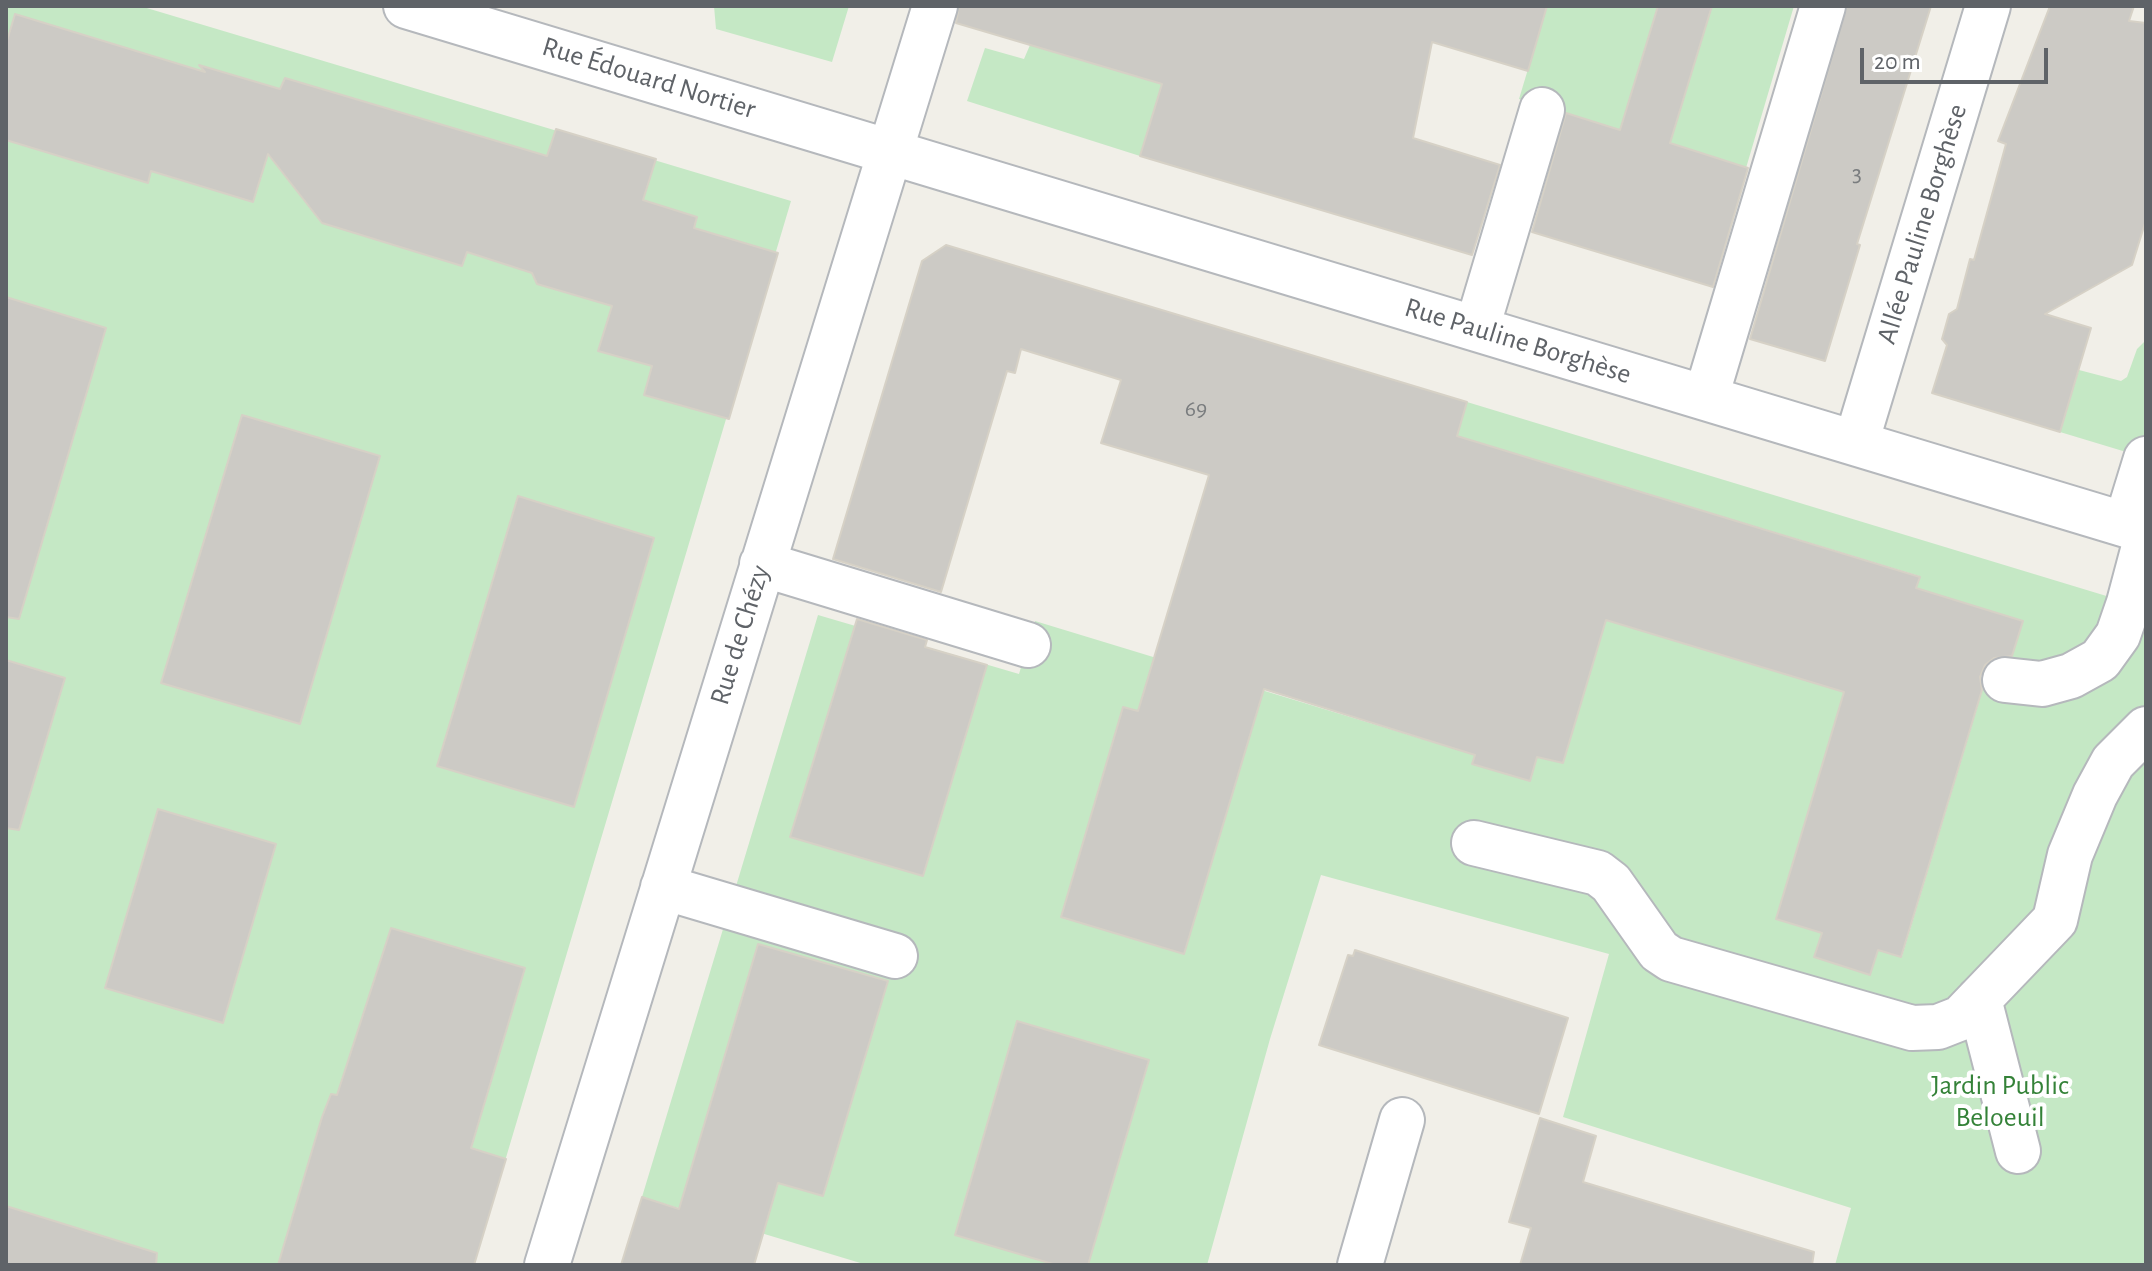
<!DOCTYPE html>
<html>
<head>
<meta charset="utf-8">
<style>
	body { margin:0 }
	#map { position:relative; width:2152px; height:1271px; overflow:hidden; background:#f1efe8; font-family:"Alegreya Sans",sans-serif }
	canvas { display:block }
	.frame { position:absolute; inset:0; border:8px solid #5f6368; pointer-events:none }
	.scale { position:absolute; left:1860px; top:48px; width:188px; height:36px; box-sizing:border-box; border:4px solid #5f6368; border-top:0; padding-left:10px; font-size:24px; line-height:28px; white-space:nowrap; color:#5f6368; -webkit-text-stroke:6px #fff; paint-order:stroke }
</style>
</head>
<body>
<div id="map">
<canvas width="2152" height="1271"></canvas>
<div class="frame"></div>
<div class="scale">20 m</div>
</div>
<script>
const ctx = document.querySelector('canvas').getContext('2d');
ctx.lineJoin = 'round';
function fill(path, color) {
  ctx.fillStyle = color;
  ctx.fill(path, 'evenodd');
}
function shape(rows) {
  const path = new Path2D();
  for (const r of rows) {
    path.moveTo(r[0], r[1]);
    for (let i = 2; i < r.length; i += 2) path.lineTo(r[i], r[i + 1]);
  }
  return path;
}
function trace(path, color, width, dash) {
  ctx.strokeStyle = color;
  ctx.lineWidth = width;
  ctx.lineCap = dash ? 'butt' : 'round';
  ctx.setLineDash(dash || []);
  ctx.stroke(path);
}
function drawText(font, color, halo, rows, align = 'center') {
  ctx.font = font + ' "Alegreya Sans",sans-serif';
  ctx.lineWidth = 8;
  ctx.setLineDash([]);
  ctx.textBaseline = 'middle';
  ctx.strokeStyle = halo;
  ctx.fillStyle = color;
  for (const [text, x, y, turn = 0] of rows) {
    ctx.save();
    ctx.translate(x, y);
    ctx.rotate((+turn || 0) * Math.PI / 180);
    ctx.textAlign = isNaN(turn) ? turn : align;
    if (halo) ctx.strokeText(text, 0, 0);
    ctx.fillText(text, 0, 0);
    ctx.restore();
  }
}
fill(shape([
	[6,6,140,6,791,201,474,1265,6,1265],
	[714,6,849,6,832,62,716,29],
	[1547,6,1794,6,1746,168,1519,99],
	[1030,45,1086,61,1165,75,1140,156,967,101,985,48,1024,59],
	[2146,340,2146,458,2060,432,2079,370,2121,381,2127,377,2137,349],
	[1467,402,2146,608,2146,1265,1835,1265,1851,1208,1563,1117,1609,954,1321,875,1270,1039,1207,1265,867,1265,642,1197,818,615,1019,674,1035,621,1475,755,1473,764,1530,781,1537,757,1563,763,1606,620,1844,692,1776,918,1822,933,1814,957,1870,975,1878,950,1902,956,1987,675,2005,680,2023,621,1916,588,1919,576,1457,436]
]), '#c5e8c5');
const building = shape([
	[959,6,1547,6,1528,71,1432,42,1413,138,1500,165,1472,255,1140,156,1162,84,956,23,959,6],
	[1658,6,1712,6,1670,143,1748,168,1713,287,1532,232,1566,113,1620,130,1658,6],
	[1847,6,1931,6,1857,244,1860,245,1825,361,1750,339,1847,6],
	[2050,6,2134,6,2129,21,2146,23,2146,220,2132,265,2045,314,2091,328,2060,432,1932,393,1947,345,1942,339,1949,314,1957,309,1970,259,1974,260,2006,144,1998,141,2050,6],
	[15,14,205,72,199,65,280,89,285,78,547,156,556,129,656,159,643,200,697,217,694,228,778,253,729,419,644,395,652,366,598,351,612,306,537,284,532,273,467,252,462,266,322,223,268,154,253,202,151,171,148,183,6,140,6,44,15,14],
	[946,245,1467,402,1457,436,1920,577,1916,588,2023,621,2012,656,1994,658,1985,665,1980,677,1982,690,1901,957,1878,950,1870,975,1814,957,1822,933,1776,919,1844,692,1606,620,1563,763,1537,757,1530,781,1472,764,1475,755,1264,689,1184,954,1061,917,1123,707,1138,711,1209,475,1101,443,1121,380,1021,349,1015,373,1007,371,941,592,833,559,922,261,946,245],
	[6,297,106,328,19,619,6,617,6,297],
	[242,415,380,456,300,724,161,683,242,415],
	[518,496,654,538,574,807,437,766,518,496],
	[857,619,927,640,925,647,987,665,923,876,790,837,857,619],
	[6,660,65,678,19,830,6,828,6,660],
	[158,809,276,844,223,1023,105,988,158,809],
	[391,928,525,968,471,1148,506,1159,474,1265,278,1265,322,1117,331,1094,337,1095,391,928],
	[758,944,888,981,823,1196,778,1183,754,1265,621,1265,642,1197,679,1209,758,944],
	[1355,950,1568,1018,1539,1114,1319,1045,1348,955,1353,956,1355,950],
	[1017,1021,1149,1060,1088,1265,1056,1265,955,1235,1017,1021],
	[1540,1118,1596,1136,1583,1182,1814,1252,1812,1265,1520,1265,1531,1228,1509,1222,1540,1118],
	[6,1206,157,1253,156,1265,6,1265,6,1206]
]);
fill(building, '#cccac5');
trace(building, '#d6d1c6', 2);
const minor = shape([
	[406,6,2146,531],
	[1477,328,1542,110],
	[1706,397,1823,6],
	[1856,443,1988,6],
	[2126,524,2146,459],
	[762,564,1028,645],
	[2005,680,2042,684,2071,676,2100,660,2118,635,2129,603,2146,539],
	[1474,843,1598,873,1611,883,1659,951,1671,959,1912,1028,1938,1027,1961,1018,2055,920,2070,855,2095,795,2113,762,2146,729],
	[663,887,895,956],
	[1979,999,2018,1151],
	[547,1265,935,6],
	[1360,1265,1402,1120]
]);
trace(minor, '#b5b8bc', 48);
trace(minor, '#fff', 44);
drawText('24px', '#7a7d7f', null, [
	["3",1857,174],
	["69",1196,409]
]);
drawText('28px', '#5f6368', '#fff', [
	["Rue Édouard Nortier",649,78,17],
	["Allée Pauline Borghèse",1922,224,-73],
	["Rue Pauline Borghèse",1518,341,17],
	["Rue de Chézy",740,635,-73]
]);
drawText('28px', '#348238', '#fff', [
	["Jardin Public",2000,1086],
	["Beloeuil",2000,1118]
]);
</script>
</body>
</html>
